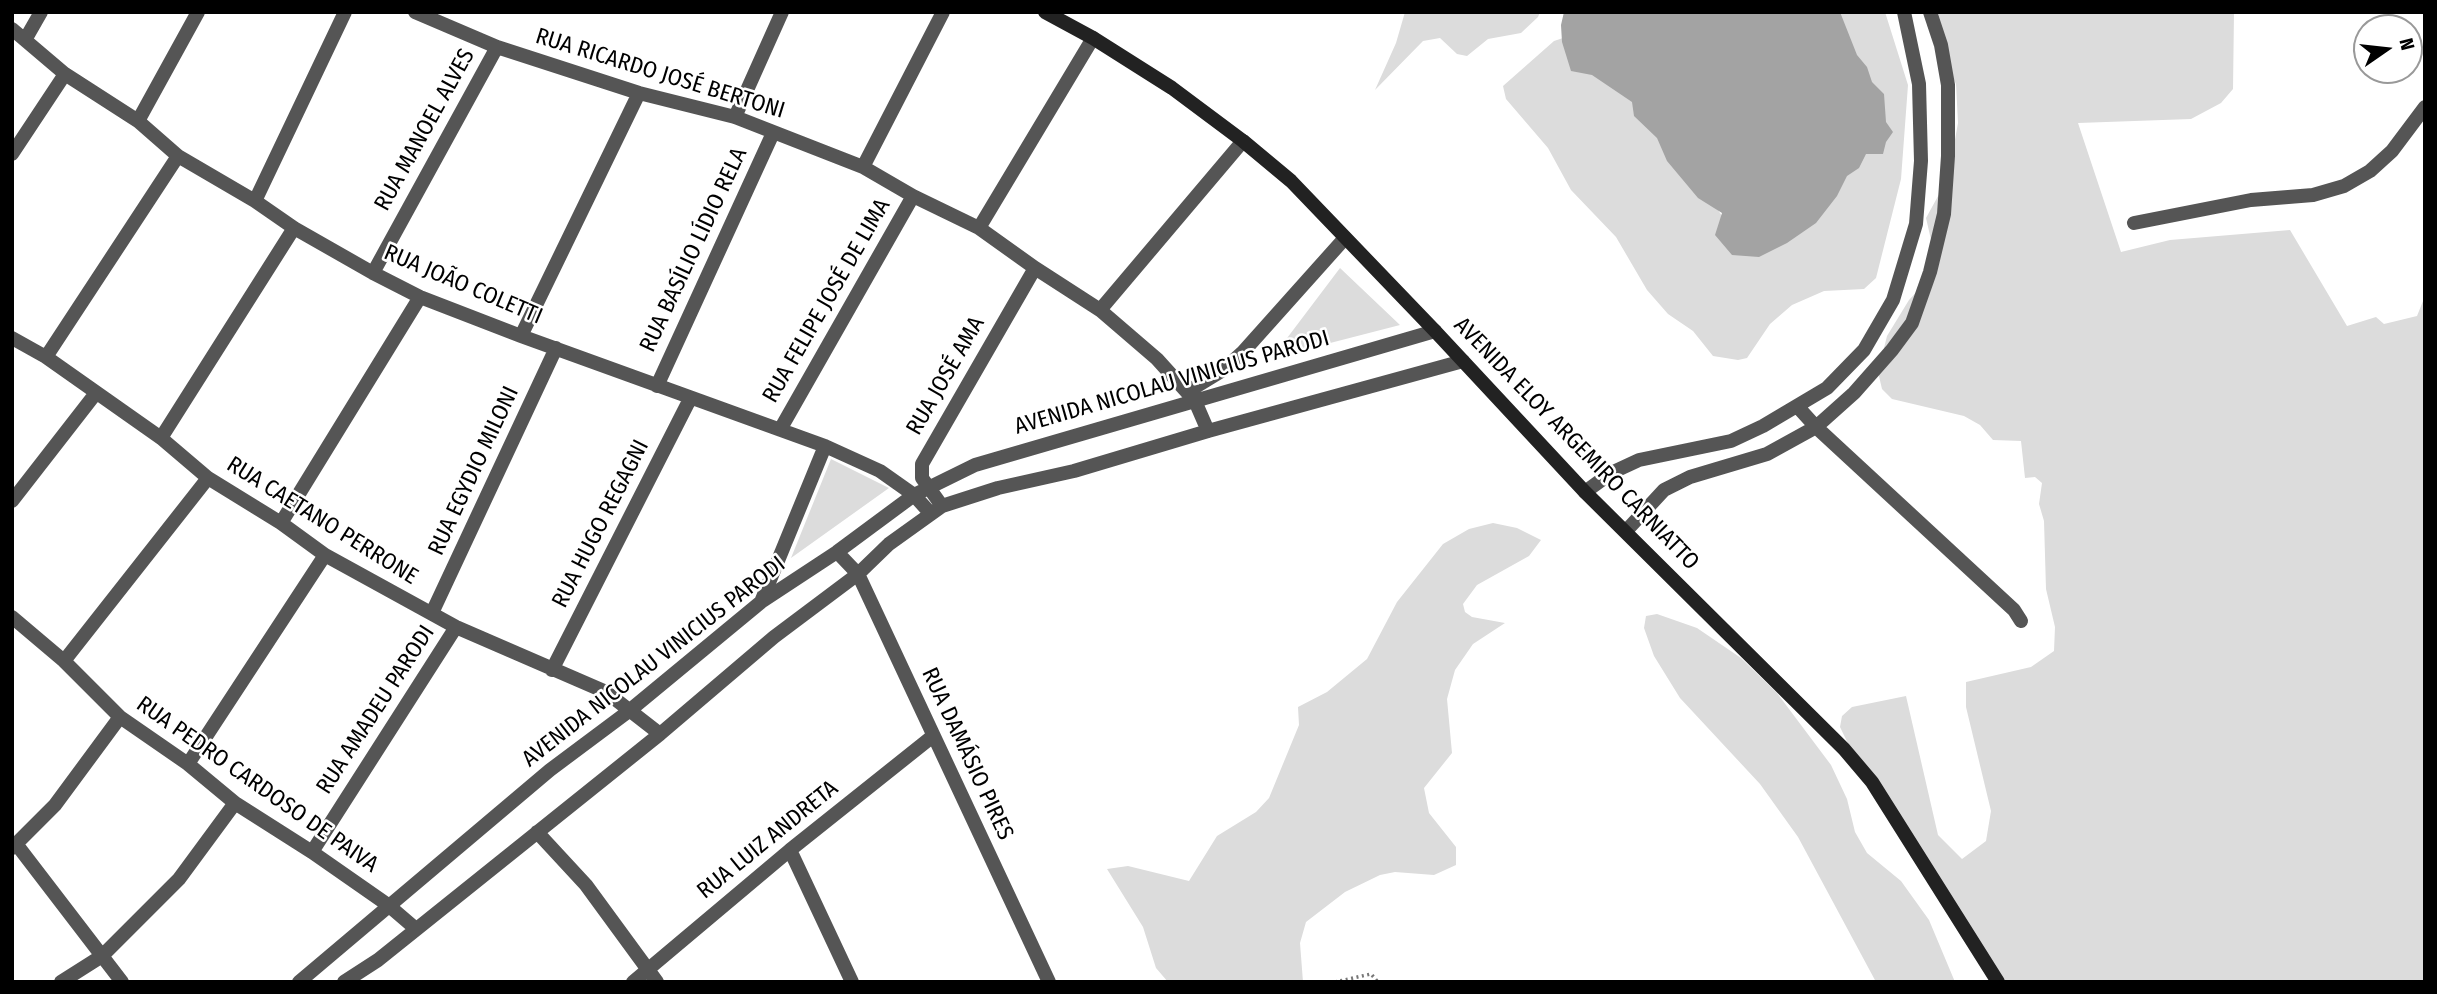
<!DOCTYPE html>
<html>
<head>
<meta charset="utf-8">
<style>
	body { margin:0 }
	#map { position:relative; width:2437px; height:994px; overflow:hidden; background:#fff; font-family:"Fira Sans Condensed",sans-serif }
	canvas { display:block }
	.frame { position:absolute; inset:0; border:14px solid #000; pointer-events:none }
	.north { position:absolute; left:2353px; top:14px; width:70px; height:70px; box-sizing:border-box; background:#fff; border:2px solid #999; border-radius:50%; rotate:76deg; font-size:19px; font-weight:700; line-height:28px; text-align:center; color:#000 }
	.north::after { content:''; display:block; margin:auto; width:24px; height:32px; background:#000; clip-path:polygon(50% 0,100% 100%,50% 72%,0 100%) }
</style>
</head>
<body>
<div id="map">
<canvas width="2437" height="994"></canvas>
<div class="frame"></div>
<div class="north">N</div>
</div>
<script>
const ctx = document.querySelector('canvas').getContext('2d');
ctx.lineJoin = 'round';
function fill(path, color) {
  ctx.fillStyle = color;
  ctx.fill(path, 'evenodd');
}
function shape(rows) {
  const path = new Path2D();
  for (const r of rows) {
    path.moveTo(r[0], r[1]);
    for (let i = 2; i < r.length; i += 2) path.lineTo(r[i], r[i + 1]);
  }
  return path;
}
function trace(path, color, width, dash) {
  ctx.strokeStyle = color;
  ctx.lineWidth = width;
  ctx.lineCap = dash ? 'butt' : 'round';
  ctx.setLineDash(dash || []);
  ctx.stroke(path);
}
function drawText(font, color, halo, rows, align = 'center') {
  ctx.font = font + ' "Fira Sans Condensed",sans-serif';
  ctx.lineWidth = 5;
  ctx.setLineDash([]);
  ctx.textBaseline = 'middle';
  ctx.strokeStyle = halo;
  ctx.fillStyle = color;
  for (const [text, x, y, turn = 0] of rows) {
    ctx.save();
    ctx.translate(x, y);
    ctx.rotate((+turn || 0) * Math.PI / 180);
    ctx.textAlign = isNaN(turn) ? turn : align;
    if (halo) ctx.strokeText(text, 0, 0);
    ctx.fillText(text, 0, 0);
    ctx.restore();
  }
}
fill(shape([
	[1405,12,1540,12,1538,17,1521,33,1488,39,1467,56,1457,54,1440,38,1423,41,1375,90,1396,43],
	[1831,12,1885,12,1908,85,1901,179,1876,278,1864,289,1824,291,1792,305,1770,324,1747,358,1738,360,1713,356,1693,331,1668,314,1647,290,1616,237,1571,190,1548,148,1506,99,1503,86,1554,41,1569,36,1580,38,1702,186,1726,222],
	[1928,12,2234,12,2233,89,2221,103,2191,119,2078,123,2121,252,2170,240,2290,230,2347,326,2376,317,2384,324,2417,316,2425,296,2425,982,1992,982,1964,941,1856,760,1840,727,1842,716,1852,707,1906,696,1938,835,1962,859,1986,841,1991,811,1966,707,1966,682,2031,667,2054,651,2055,627,2046,589,2044,521,2039,504,2042,483,2035,477,2025,478,2021,441,1993,440,1980,425,1964,416,1892,399,1882,389,1878,372,1887,336,1909,300,1934,273,1935,257,1926,218,1948,178,1958,123,1956,84,1927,25],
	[1340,268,1400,325,1272,358],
	[831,459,889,488,791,558],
	[1493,523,1517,528,1541,540,1529,556,1477,585,1463,604,1465,612,1472,617,1505,623,1473,644,1455,670,1447,699,1452,753,1424,788,1429,813,1456,847,1456,865,1434,875,1395,872,1380,875,1345,892,1306,922,1300,943,1303,982,1168,982,1156,968,1143,927,1107,869,1128,866,1189,881,1217,836,1256,812,1269,798,1299,725,1298,707,1327,692,1367,659,1397,602,1443,544,1469,529],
	[1657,614,1697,628,1741,658,1777,693,1831,765,1847,799,1855,832,1867,853,1901,881,1929,920,1955,982,1876,982,1798,837,1760,784,1680,698,1654,656,1644,628,1646,616]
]), '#dcdcdc');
fill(shape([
	[1564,12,1840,12,1857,55,1867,67,1872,82,1884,94,1886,122,1893,132,1886,142,1883,154,1866,154,1859,168,1847,176,1837,196,1816,223,1787,243,1759,257,1732,255,1715,235,1722,213,1698,198,1667,161,1657,138,1634,116,1632,102,1592,75,1571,71,1562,42,1561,25]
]), '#a3a3a3');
trace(shape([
	[1335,982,1371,974,1378,982]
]), '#777', 3.5, [2, 3.5]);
trace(shape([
	[415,12,497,47,639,93,735,117,863,167,913,196,979,228,1035,268,1100,310,1157,359,1195,401,1208,431],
	[12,29,65,74,138,121,178,156,255,201,294,228,373,273,420,297,521,336,825,446,880,471,914,495,931,514],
	[25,40,41,12],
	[735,117,782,12],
	[138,121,198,12],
	[12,154,65,74],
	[863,167,943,12],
	[255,201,345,12],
	[2134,223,2251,200,2313,195,2344,186,2370,171,2392,151,2425,107],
	[979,228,1093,38],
	[373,273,497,47],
	[1100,310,1243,141],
	[521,336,639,93],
	[12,338,46,357,161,438,208,478,281,523,325,555,456,627,606,692,660,734],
	[46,357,178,156],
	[657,386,773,133],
	[1187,392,1223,370,1243,352,1345,238],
	[1797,406,1816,427,2014,610,2021,621],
	[781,428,913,196],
	[161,438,294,228],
	[1585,492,1611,473,1639,460,1731,441,1763,426,1827,388,1864,350,1893,300,1916,224,1921,161,1919,84,1904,12],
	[12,501,96,393],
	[942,506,922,478,922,464,1035,268],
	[281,523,420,297],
	[1626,531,1664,490,1690,477,1767,454,1816,427,1854,393,1892,350,1912,323,1930,272,1944,214,1948,156,1948,85,1941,45,1930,12],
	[837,552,858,574,1049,982],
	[761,602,825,446],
	[432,613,556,348],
	[12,617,64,661,120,717,188,764,235,803,312,852,388,905,416,929],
	[64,661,208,478],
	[552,670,690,399],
	[188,764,325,555],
	[537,832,586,885,657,982],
	[17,845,122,982],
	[12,848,55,805,120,717],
	[790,850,852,982],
	[312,852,456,627],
	[61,982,102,956,179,879,235,803],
	[299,982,550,770,629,711,761,602,837,552,914,495,975,465,1435,331],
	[344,982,378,960,660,734,774,637,858,574,889,544,942,506,998,488,1074,471,1208,431,1463,361],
	[633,982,790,850,933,736]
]), '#555', 14);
trace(shape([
	[1045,12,1093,38,1172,88,1243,141,1291,181,1435,331,1585,492,1844,749,1872,782,1998,982]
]), '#222', 14);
drawText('23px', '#000', '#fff', [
	["RUA RICARDO JOSÉ BERTONI",660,74,17],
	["RUA MANOEL ALVES",425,130,-61],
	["RUA BASÍLIO LÍDIO RELA",694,250,-65],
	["RUA JOÃO COLETTI",463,285,23],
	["RUA FELIPE JOSÉ DE LIMA",827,301,-60],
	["RUA JOSÉ AMA",946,376,-60],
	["AVENIDA NICOLAU VINICIUS PARODI",1172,383,-16],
	["AVENIDA ELOY ARGEMIRO CARNIATTO",1576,444,46],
	["RUA EGYDIO MILONI",474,471,-65],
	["RUA CAETANO PERRONE",322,521,32],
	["RUA HUGO REGAGNI",601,524,-63],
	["AVENIDA NICOLAU VINICIUS PARODI",654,662,-38],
	["RUA AMADEU PARODI",376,710,-57],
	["RUA DAMÁSIO PIRES",967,754,65],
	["RUA PEDRO CARDOSO DE PAIVA",257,785,35],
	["RUA LUIZ ANDRETA",768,840,-39]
]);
</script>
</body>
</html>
